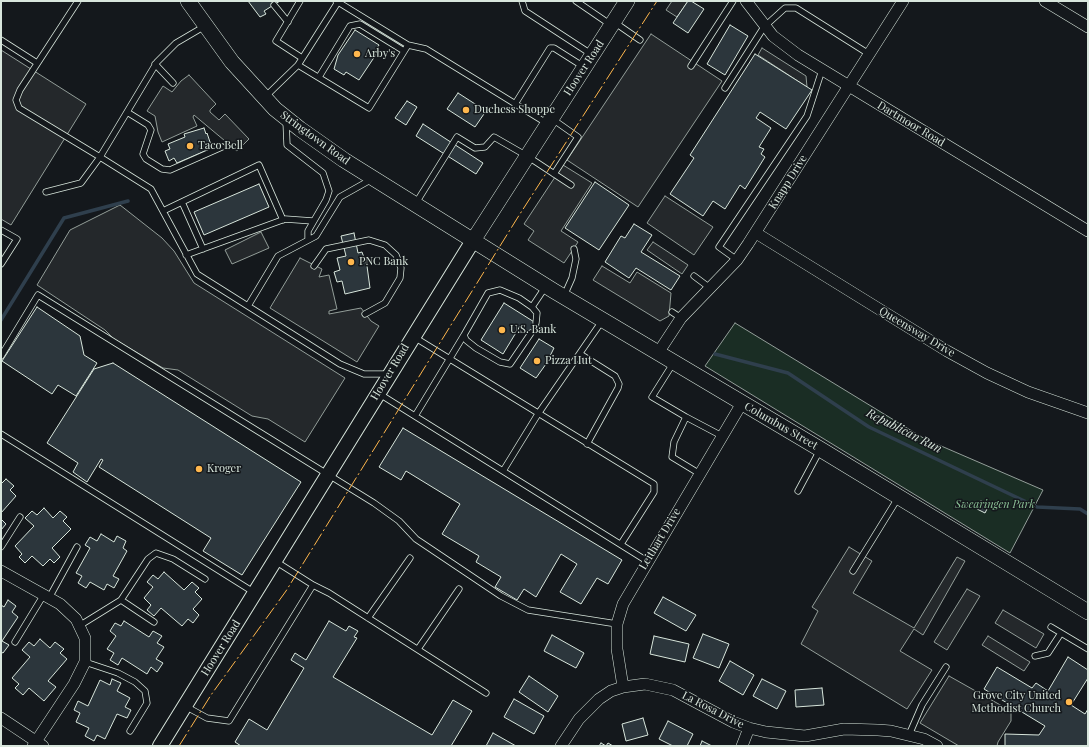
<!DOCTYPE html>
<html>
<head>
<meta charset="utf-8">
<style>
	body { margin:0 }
	#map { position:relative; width:1089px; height:747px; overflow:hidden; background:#14181c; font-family:"Playfair Display",serif }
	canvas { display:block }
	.frame { position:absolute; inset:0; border:2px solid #d8e6dc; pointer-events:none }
</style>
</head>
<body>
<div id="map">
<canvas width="1089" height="747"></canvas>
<div class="frame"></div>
</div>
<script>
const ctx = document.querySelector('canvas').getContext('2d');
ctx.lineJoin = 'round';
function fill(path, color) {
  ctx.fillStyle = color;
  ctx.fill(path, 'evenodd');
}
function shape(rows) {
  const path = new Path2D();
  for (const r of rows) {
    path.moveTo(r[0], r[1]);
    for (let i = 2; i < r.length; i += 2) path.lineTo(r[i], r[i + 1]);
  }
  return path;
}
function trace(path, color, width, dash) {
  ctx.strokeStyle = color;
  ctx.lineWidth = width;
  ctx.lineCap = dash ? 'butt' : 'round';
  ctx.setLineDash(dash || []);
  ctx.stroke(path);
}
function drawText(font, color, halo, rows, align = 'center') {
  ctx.font = font + ' "Playfair Display",serif';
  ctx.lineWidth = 3;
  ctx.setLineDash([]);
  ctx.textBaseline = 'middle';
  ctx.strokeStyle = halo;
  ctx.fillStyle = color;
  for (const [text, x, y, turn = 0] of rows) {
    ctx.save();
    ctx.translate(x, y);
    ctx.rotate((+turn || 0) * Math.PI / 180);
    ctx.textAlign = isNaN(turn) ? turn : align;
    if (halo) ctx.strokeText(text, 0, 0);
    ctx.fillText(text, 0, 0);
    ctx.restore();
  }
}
const green = shape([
	[735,323,925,439,1043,490,1010,553,705,366,735,323]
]);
fill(green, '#1a2d24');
trace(green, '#939e99', 1);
const parking = shape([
	[672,1,688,1,677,17,666,10,672,1],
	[651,34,722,81,638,207,567,160,651,34],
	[762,48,806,76,807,87,758,55,762,48],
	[1,50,86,104,11,225,1,219,1,50],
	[189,75,216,104,210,110,210,112,219,120,225,114,249,139,237,151,194,115,193,117,197,126,162,142,158,132,155,116,147,111,163,86,172,92,181,81,189,75],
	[563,165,592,183,561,231,578,242,564,263,528,240,534,231,524,224,563,165],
	[665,196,713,227,694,255,647,223,665,196],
	[120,205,162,238,174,251,194,283,345,378,305,442,268,419,252,416,178,370,163,368,114,339,105,330,37,285,70,230,120,205],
	[261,232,269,248,232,264,225,250,261,232],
	[653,242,688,265,682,274,647,250,653,242],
	[300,258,322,269,319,277,329,275,337,309,329,311,329,314,361,308,371,321,379,326,357,362,270,308,300,258],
	[602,266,630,283,637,272,671,293,669,316,660,321,593,280,602,266],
	[849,547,872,561,853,593,914,628,957,557,965,561,923,635,914,629,900,651,932,670,907,709,801,644,818,611,812,607,849,547],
	[967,589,980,596,947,650,934,642,967,589],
	[1003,610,1044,634,1036,648,995,623,1003,610],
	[988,636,1030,662,1024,671,982,645,988,636],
	[949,676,1011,711,1011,721,998,742,997,746,959,746,920,723,949,676]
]);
fill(parking, '#24282b');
trace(parking, '#939e99', 1);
trace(shape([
	[1,320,64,218,128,201],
	[715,354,788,373,869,427,1037,507,1080,509,1088,514]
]), '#2f3f4d', 3.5);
const building = shape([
	[248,1,280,1,264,11,266,14,260,17,248,1],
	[688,1,691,1,704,9,688,33,673,23,688,1],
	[730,25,748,36,725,75,707,64,730,25],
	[355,30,379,45,375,52,377,53,359,80,346,72,344,75,334,69,338,55,355,30],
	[755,54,812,90,786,129,760,112,756,118,771,128,759,147,764,149,761,154,765,157,745,189,740,185,725,209,713,201,703,216,670,194,694,158,690,155,755,54],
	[458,93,486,111,475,127,447,109,458,93],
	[407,101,417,107,406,125,395,118,407,101],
	[423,124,483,163,476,174,416,136,423,124],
	[204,128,206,134,207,133,212,148,177,163,174,158,169,161,165,151,170,149,168,144,185,137,184,134,204,128],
	[595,182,629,205,599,250,565,228,595,182],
	[259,184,269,207,204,235,194,212,259,184],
	[634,224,652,235,641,252,680,276,671,290,636,268,629,278,605,262,621,236,625,238,634,224],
	[354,233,358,253,362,252,367,266,370,288,345,294,342,281,337,282,334,272,340,270,337,258,346,256,341,236,354,233],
	[504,303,539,325,533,335,520,326,503,354,481,340,504,303],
	[37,307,80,336,84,355,97,363,76,396,58,385,52,394,2,361,37,307],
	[539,339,554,348,550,356,551,357,536,378,520,368,539,339],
	[113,363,301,482,242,575,203,551,211,538,99,467,103,460,101,459,87,482,73,472,78,463,47,443,94,369,113,363],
	[403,428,622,560,608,584,597,578,581,604,560,592,577,564,561,554,536,597,524,589,517,600,495,587,501,577,476,562,479,556,442,534,460,504,406,471,401,480,379,467,403,428],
	[6,479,14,486,10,490,16,496,1,513,1,484,6,479],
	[981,501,989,505,985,513,977,509,981,501],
	[44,508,53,518,60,511,67,517,63,521,71,529,52,548,60,557,54,563,50,559,43,566,32,556,25,563,19,557,22,554,15,546,34,526,25,518,32,511,37,515,44,508],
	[1,519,6,524,1,530,1,519],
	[101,534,114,542,117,536,126,541,123,548,127,551,113,576,119,579,114,588,107,584,104,590,90,582,86,588,78,583,82,576,76,573,90,548,85,545,90,537,97,541,101,534],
	[164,572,184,590,192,582,199,588,195,592,202,599,193,609,199,615,193,623,188,619,182,626,161,608,154,616,147,610,151,605,144,598,153,587,147,582,153,575,158,579,164,572],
	[663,597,696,615,686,631,654,613,663,597],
	[8,600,16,606,12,612,18,617,2,641,9,645,3,653,1,652,1,605,4,607,8,600],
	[124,621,149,637,153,631,162,636,157,643,164,647,156,659,163,663,157,672,151,667,147,674,122,658,118,665,110,660,114,653,107,649,116,636,110,631,115,623,121,626,124,621],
	[329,621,346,631,349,626,358,631,354,637,357,638,333,677,432,735,453,700,472,711,451,746,241,746,235,742,249,719,267,730,304,668,291,660,295,653,306,660,329,621],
	[703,634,729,644,719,668,693,658,703,634],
	[552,635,584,653,576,668,544,651,552,635],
	[654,636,689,644,685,662,650,654,654,636],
	[40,639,50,648,55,642,64,649,60,653,67,659,48,681,56,687,44,701,29,688,23,695,15,688,19,684,12,678,30,657,22,650,29,642,34,646,40,639],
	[1068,657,1088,670,1088,678,1071,705,1085,714,1088,709,1088,746,1005,746,1005,734,1039,735,1045,726,984,689,997,667,1032,688,1036,683,1048,691,1068,657],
	[730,661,754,675,743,695,719,681,730,661],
	[529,676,558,696,548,712,519,692,529,676],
	[112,679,121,683,117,691,130,698,125,707,131,710,127,718,117,714,105,739,97,735,94,741,85,736,89,728,76,722,80,713,74,710,78,701,88,706,100,680,110,685,112,679],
	[762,679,786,691,777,709,753,696,762,679],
	[822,688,824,705,796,707,795,690,822,688],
	[514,699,544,716,534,734,504,717,514,699],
	[643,718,648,735,626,741,622,724,643,718],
	[668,721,693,734,687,746,673,746,659,739,668,721],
	[493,733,516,746,486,746,493,733],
	[702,741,712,746,700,746,702,741],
	[601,743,606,746,608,743,613,746,599,746,601,743]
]);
fill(building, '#2c363c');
trace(building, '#d8e6dc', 1);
const service = shape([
	[300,1,276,41,302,58],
	[522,1,525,11,591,54],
	[576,1,611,25],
	[274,5,288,22],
	[614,22,640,40],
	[205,26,176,43,157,62,100,157,151,189,197,274,340,364,364,374,389,374],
	[1,40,37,63],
	[408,45,426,49,548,124],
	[155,64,173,83],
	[298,65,369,108,408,45,338,2],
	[691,66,733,1],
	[319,77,350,26,360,24,404,51],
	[725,88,764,27,785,8,796,8,869,54],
	[265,97,298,65,338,2,336,1],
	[515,104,550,48,554,48,584,67],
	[127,112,148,125,151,130,143,154,146,159,162,169,170,170,222,147],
	[551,118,578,137,554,174],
	[286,121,287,145,323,173,329,191,326,200,308,231,308,239],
	[46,192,81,183,100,157,19,108,16,100,20,90,78,1],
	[182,202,203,249],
	[416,203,457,137,475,148,485,147,494,137,527,156,571,185],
	[163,211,259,165,283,220],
	[1,230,17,239,1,264],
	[186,255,285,219,313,221],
	[737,260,719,247,807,116,822,70],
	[314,266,326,249,369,240,385,245,396,255,401,268,400,278,385,303,365,314],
	[694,276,710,288],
	[564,296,572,278,576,259,574,249],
	[248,306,278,256,316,236,340,197,372,179],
	[532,307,537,313,536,323],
	[672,312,681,318],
	[531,333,510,364,500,362,476,348,466,340,464,335,488,293,500,290,519,298,532,307,546,286],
	[414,337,654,484,654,492,621,544],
	[580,354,615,376,619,384,618,388,587,444],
	[1,356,38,295,374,503,399,521,416,539,501,596,528,610,617,624],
	[674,362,652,397,686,417,674,442,672,457,700,474],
	[378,393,647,561],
	[415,416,464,335],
	[686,417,722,436],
	[1,434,255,593],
	[503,471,538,414,602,321],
	[798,491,820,450],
	[1,547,20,517],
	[275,561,313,585],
	[853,571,898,498],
	[49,598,77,547],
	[121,600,154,622],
	[368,618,410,558],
	[79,626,121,600,148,559,156,553,173,559,205,579],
	[1051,627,1088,649],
	[15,642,43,596],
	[418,649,459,589],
	[1035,656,1048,653,1061,633],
	[85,662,118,673,135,682,145,691,147,703,130,731],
	[185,706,207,718,229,721,313,585,329,593,486,693],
	[909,735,922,705,946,667]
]);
const minor = shape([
	[746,1,773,36,798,55,1088,231],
	[1045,1,1088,27],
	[756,233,947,351,987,373,1028,392,1088,413],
	[658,353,681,318,737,260,748,244,903,1],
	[1,571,60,604,76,619,85,638,85,662,74,684,33,746],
	[623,687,617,649,617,624,623,604,742,403],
	[1,718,43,746],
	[561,746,579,719,599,699,611,691,623,687,645,684,673,690,733,722,749,728,766,732,805,736,844,729,878,730,891,731,924,739,937,746],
	[742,746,749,728]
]);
const tertiary = shape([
	[160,746,474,239]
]);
const secondary = shape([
	[188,1,232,62,275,109,300,129,344,160,554,291,820,449,1088,612],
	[474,239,627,1]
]);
trace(service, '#d8e6dc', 7);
trace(minor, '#d8e6dc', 12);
trace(tertiary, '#d8e6dc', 16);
trace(secondary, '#d8e6dc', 16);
trace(service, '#14181c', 5.5);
trace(minor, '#14181c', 11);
trace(tertiary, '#14181c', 14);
trace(secondary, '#14181c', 15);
trace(shape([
	[179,746,211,695,286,591,518,217,657,1]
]), '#ffb74d', 1, [14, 3, 2, 3]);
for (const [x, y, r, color] of [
	[357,54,4,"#ffb74d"],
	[466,110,4,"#ffb74d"],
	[190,146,4,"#ffb74d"],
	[351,262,4,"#ffb74d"],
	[502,330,4,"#ffb74d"],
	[537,361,4,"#ffb74d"],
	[199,469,4,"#ffb74d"],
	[1069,702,4,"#ffb74d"]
]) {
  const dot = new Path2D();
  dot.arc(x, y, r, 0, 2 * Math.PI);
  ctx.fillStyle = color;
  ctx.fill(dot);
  trace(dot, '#14181c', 1.5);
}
drawText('11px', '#d8e6dc', '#14181c', [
	["Arby's",365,54],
	["Duchess Shoppe",474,110],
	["Taco Bell",198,146],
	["PNC Bank",359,262],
	["U.S. Bank",510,330],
	["Pizza Hut",545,361],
	["Kroger",207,469],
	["Grove City United",1061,696,"right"],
	["Methodist Church",1061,709,"right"]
], 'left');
drawText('11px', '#d8e6dc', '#14181c', [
	["Hoover Road",584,68,-57],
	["Dartmoor Road",911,124,31],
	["Stringtown Road",315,138,36],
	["Knapp Drive",788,182,-58],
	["Queensway Drive",917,332,31],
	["Hoover Road",390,372,-59],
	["Columbus Street",781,426,30],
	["Leithart Drive",660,539,-59],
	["Hoover Road",221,648,-58],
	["La Rosa Drive",713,710,27]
]);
drawText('italic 11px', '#8ac095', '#14181c', [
	["Swearingen Park",995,505]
]);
drawText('italic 12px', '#d8e6dc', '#14181c', [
	["Republican Run",904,431,27]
]);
</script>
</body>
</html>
